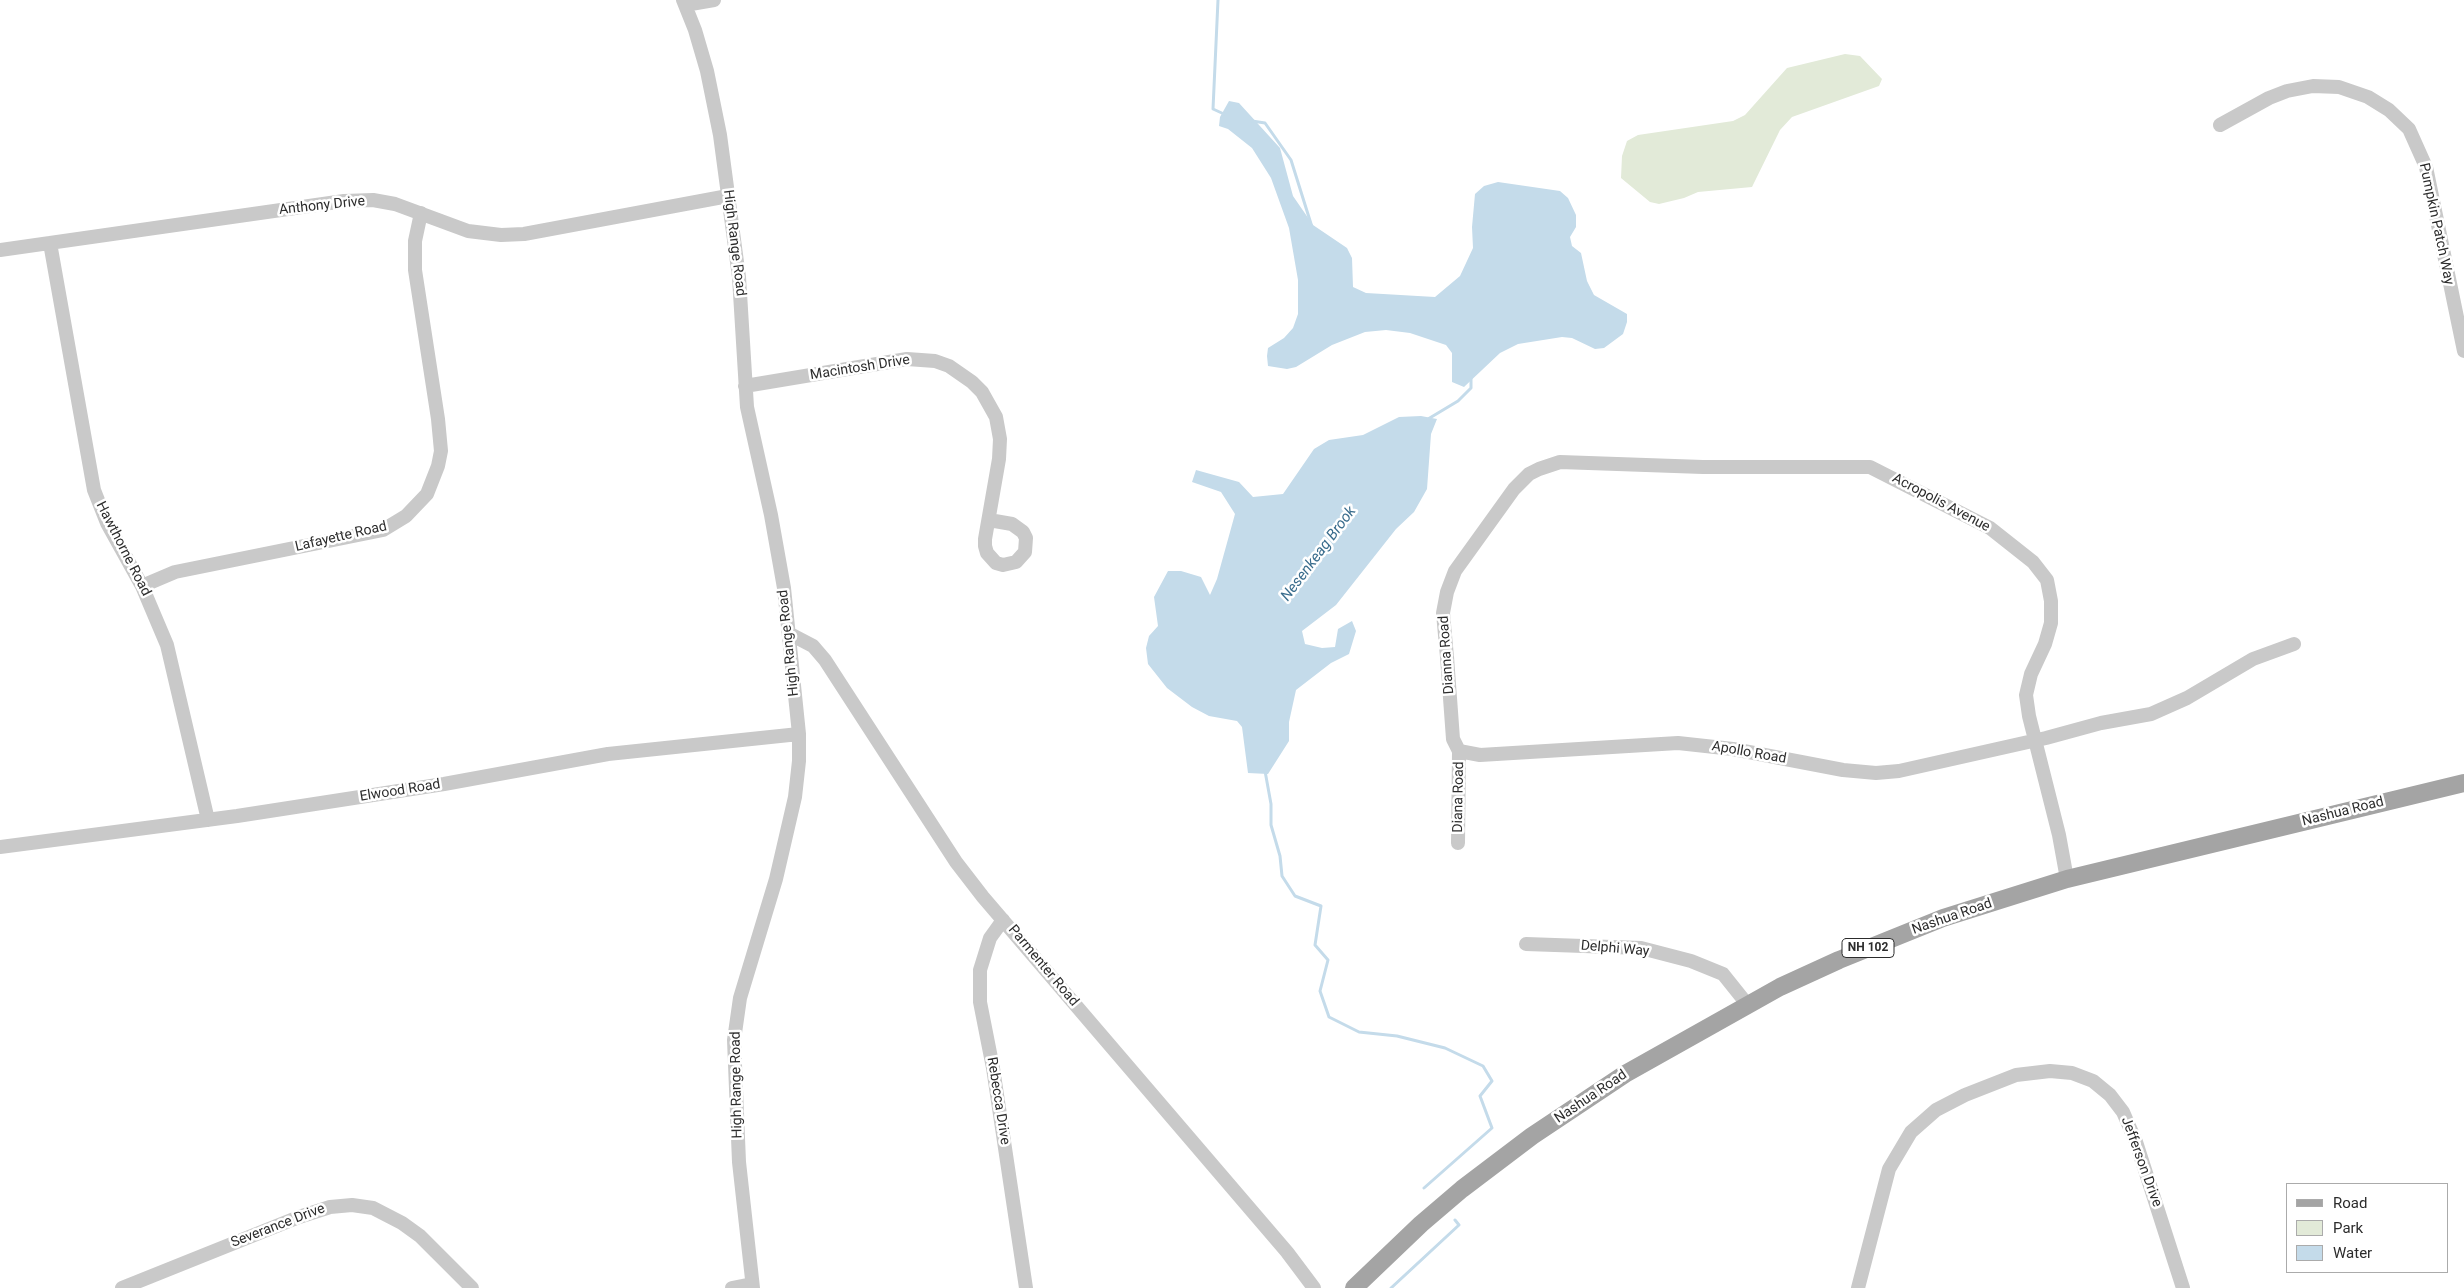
<!DOCTYPE html>
<html>
<head>
<meta charset="utf-8">
<style>
	body { margin:0 }
	#map { position:relative; width:2464px; height:1288px; overflow:hidden; background:#fff; font-family:Roboto,sans-serif }
	canvas { display:block }
	.legend { position:absolute; left:2286px; top:1183px; width:162px; height:90px; box-sizing:border-box; background:#fff; border:1px solid #ababab; margin:0; padding:6px 9px; list-style:none; font-size:15px; color:#2c2c2c }
	.legend li { display:flex; align-items:center; gap:10px; height:25px }
	.legend b { width:25px; border:1px solid #ababab }
</style>
</head>
<body>
<div id="map">
<canvas width="2464" height="1288"></canvas>
<ul class="legend">
<li><b style="height:6px;background:#a4a4a4"></b>Road</li>
<li><b style="height:14px;background:#e2ead8"></b>Park</li>
<li><b style="height:14px;background:#c4dbea"></b>Water</li>
</ul>
</div>
<script>
const ctx = document.querySelector('canvas').getContext('2d');
ctx.lineJoin = 'round';
function fill(path, color) {
  ctx.fillStyle = color;
  ctx.fill(path, 'evenodd');
}
function shape(rows) {
  const path = new Path2D();
  for (const r of rows) {
    path.moveTo(r[0], r[1]);
    for (let i = 2; i < r.length; i += 2) path.lineTo(r[i], r[i + 1]);
  }
  return path;
}
function trace(path, color, width, dash) {
  ctx.strokeStyle = color;
  ctx.lineWidth = width;
  ctx.lineCap = dash ? 'butt' : 'round';
  ctx.setLineDash(dash || []);
  ctx.stroke(path);
}
function drawText(font, color, halo, rows, align = 'center') {
  ctx.font = font + ' Roboto,sans-serif';
  ctx.lineWidth = 5;
  ctx.setLineDash([]);
  ctx.textBaseline = 'middle';
  ctx.strokeStyle = halo;
  ctx.fillStyle = color;
  for (const [text, x, y, turn = 0] of rows) {
    ctx.save();
    ctx.translate(x, y);
    ctx.rotate((+turn || 0) * Math.PI / 180);
    ctx.textAlign = isNaN(turn) ? turn : align;
    if (halo) ctx.strokeText(text, 0, 0);
    ctx.fillText(text, 0, 0);
    ctx.restore();
  }
}
fill(shape([
	[1845,54,1860,56,1882,79,1879,86,1792,117,1780,130,1752,187,1698,192,1684,198,1659,204,1650,202,1621,178,1622,156,1627,141,1638,135,1733,121,1745,115,1787,68]
]), '#e2ead8');
fill(shape([
	[1229,101,1239,103,1280,148,1293,196,1313,225,1347,248,1352,258,1353,287,1366,293,1435,297,1460,276,1473,248,1472,227,1475,194,1484,186,1498,182,1560,191,1568,198,1576,215,1576,227,1570,237,1572,246,1581,253,1587,281,1594,295,1627,314,1627,322,1623,334,1604,348,1595,349,1572,338,1562,337,1518,344,1500,353,1464,387,1452,382,1452,353,1446,345,1410,333,1386,330,1365,332,1332,345,1296,367,1287,369,1268,366,1267,356,1268,348,1284,338,1293,328,1298,314,1298,280,1289,228,1271,178,1252,148,1228,129,1219,126,1220,117],
	[1421,416,1437,419,1431,434,1427,489,1414,512,1396,529,1336,605,1302,631,1305,644,1322,648,1335,647,1338,629,1352,621,1356,631,1349,654,1331,663,1296,690,1289,722,1289,741,1268,774,1248,773,1242,727,1237,721,1209,716,1192,707,1167,688,1148,664,1146,648,1149,636,1158,626,1154,597,1168,571,1181,571,1201,577,1210,595,1217,579,1235,514,1221,492,1192,482,1196,470,1239,482,1253,497,1283,494,1314,449,1329,440,1363,435,1399,417]
]), '#c4dbea');
trace(shape([
	[1218,0,1213,109,1224,114],
	[1252,121,1265,123,1291,160,1312,227],
	[1428,419,1458,401,1471,388,1471,377],
	[1265,771,1271,804,1271,825,1280,856,1282,876,1295,896,1321,906,1315,945,1328,960,1320,991,1329,1017,1359,1032,1397,1036,1445,1048,1483,1066,1492,1081,1480,1096,1492,1128,1424,1188],
	[1391,1288,1459,1225,1455,1220]
]), '#c4dbea', 3);
trace(shape([
	[683,0,695,30,707,71,720,135,739,277,747,407,771,515,784,588,799,734,799,761,795,797,776,879,740,998,734,1040,739,1162,753,1288],
	[685,5,714,0],
	[2220,125,2269,98,2287,91,2313,86,2339,87,2368,97,2389,110,2409,129,2426,167,2464,351],
	[50,243,94,490,107,523,142,586,167,645,208,820],
	[0,250,344,201,373,200,395,204,468,231,501,235,524,234,728,196],
	[745,386,907,359,935,361,949,366,972,382,982,392,996,417,1000,439,999,459,985,539,985,546,987,553,996,563,1003,565,1016,562,1025,552,1026,538,1023,532,1012,524,989,520],
	[142,586,175,572,383,530,406,516,427,494,438,466,441,451,438,419,415,270,415,241,421,213],
	[790,634,813,646,825,660,956,862,983,897,1287,1252,1314,1288],
	[1459,751,1453,739,1447,657,1443,613,1447,592,1455,571,1514,489,1529,474,1539,469,1560,462,1703,467,1870,467,1990,528,2033,562,2047,580,2051,601,2051,623,2045,644,2031,674,2026,695,2029,716,2059,835,2067,879],
	[1459,751,1480,755,1678,743,1733,749,1843,770,1876,773,1899,771,2046,738,2101,723,2151,714,2187,698,2253,659,2294,644],
	[1458,843,1459,751],
	[0,847,237,816,444,784,608,754,799,734],
	[1003,920,990,938,980,970,980,1002,993,1068,1026,1288],
	[1526,944,1641,948,1691,961,1723,974,1747,1004],
	[122,1288,299,1217,330,1207,352,1205,373,1208,402,1223,420,1236,472,1288],
	[732,1288,752,1284],
	[1858,1288,1889,1169,1911,1132,1936,1110,1965,1095,2016,1075,2050,1071,2072,1073,2093,1081,2110,1095,2123,1112,2136,1142,2183,1288]
]), '#c9c9c9', 14);
trace(shape([
	[1354,1288,1421,1224,1462,1189,1532,1136,1625,1074,1780,987,1839,960,1943,918,2067,879,2464,783]
]), '#a4a4a4', 18);
for (const [x, y, w] of [
	[1868,948,52]
]) {
  const box = new Path2D();
  box.roundRect(x - w / 2, y - 9.5, w, 19, 4);
  ctx.fillStyle = '#fff';
  ctx.fill(box);
  trace(box, '#2c2c2c', 1);
}
drawText('bold 12px', '#2c2c2c', null, [
	["NH 102",1868,948]
]);
drawText('14px', '#2c2c2c', '#fff', [
	["Anthony Drive",322,206,-6],
	["Pumpkin Patch Way",2436,224,78],
	["High Range Road",734,243,83],
	["Macintosh Drive",860,368,-9],
	["Acropolis Avenue",1941,503,28],
	["Lafayette Road",341,537,-13],
	["Hawthorne Road",123,549,63],
	["High Range Road",789,643,-96],
	["Dianna Road",1447,655,-94],
	["Apollo Road",1749,753,10],
	["Elwood Road",400,791,-9],
	["Diana Road",1459,797,-89],
	["Nashua Road",2343,812,-14],
	["Nashua Road",1952,917,-19],
	["Delphi Way",1615,949,5],
	["Parmenter Road",1043,966,50],
	["High Range Road",737,1085,-91],
	["Nashua Road",1591,1097,-34],
	["Rebecca Drive",998,1101,81],
	["Jefferson Drive",2141,1162,70],
	["Severance Drive",278,1226,-21]
]);
drawText('italic 15px', '#3a6d8d', '#fff', [
	["Nesenkeag Brook",1319,554,-53]
]);
</script>
</body>
</html>
